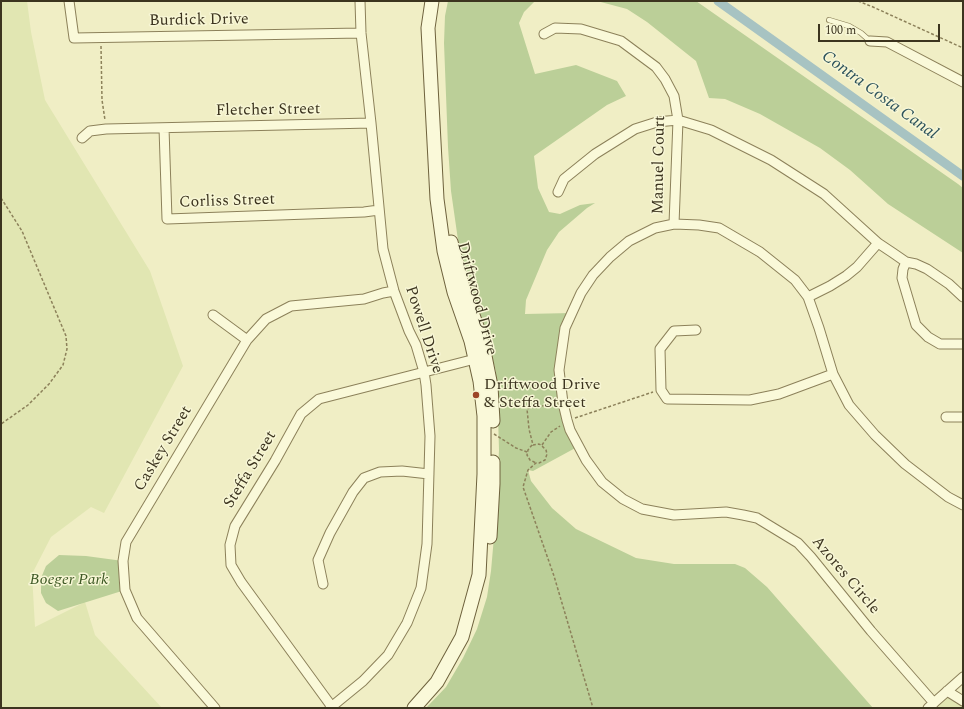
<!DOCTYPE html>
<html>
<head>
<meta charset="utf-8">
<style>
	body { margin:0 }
	#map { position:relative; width:964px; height:709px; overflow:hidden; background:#f0eec5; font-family:Spectral,serif }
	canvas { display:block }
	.frame { position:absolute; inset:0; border:2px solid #3c341f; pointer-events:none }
	.scale { position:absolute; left:818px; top:24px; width:122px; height:18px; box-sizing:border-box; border:2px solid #3c341f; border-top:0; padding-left:5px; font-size:12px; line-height:14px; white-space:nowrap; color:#3c341f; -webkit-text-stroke:3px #f7f6d5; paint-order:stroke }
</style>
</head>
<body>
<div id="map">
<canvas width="964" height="709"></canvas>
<div class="frame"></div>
<div class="scale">100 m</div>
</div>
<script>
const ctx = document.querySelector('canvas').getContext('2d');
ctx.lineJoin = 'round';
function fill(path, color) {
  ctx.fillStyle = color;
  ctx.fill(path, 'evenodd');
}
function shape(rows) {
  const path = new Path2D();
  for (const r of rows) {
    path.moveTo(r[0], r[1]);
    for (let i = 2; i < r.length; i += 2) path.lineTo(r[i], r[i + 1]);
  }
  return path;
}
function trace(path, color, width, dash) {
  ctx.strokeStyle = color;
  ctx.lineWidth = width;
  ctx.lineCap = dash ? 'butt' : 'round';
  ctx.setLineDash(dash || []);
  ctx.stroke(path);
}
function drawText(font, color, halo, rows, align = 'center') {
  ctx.font = font + ' Spectral,serif';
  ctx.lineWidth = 3;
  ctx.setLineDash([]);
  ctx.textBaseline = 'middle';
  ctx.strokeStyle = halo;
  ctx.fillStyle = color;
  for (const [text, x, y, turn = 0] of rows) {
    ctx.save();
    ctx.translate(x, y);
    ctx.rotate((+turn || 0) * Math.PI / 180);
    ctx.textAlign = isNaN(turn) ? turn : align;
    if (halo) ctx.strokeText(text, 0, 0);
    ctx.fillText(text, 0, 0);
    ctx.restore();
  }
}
fill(shape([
	[1,1,27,1,31,32,45,100,150,271,183,366,104,513,91,507,51,537,32,574,35,627,85,602,95,635,162,708,1,708],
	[947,691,963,701,963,708,928,708]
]), '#e1e6b2');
fill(shape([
	[448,1,535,1,524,12,519,23,535,74,576,65,617,81,626,96,607,105,534,156,538,188,549,212,560,214,580,205,595,203,587,208,559,232,547,250,526,300,525,314,572,313,559,370,563,403,579,446,533,471,528,470,531,481,552,508,576,529,636,558,674,564,735,564,745,568,767,587,873,708,426,708,446,687,463,658,477,629,487,597,491,571,496,514,499,450,498,415,494,372,496,372,487,336,467,277,458,240,451,191,448,147,444,43,445,16],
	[597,1,696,1,958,184,963,188,963,253,888,204,850,170,820,148,760,114,725,99,709,98,696,61,647,22,627,9],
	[59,555,86,556,123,561,125,590,58,611,46,603,41,593,41,578,46,566]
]), '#bbcf98');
trace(shape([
	[718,1,963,176]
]), '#a7c3c2', 9);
const lane = shape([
	[829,20,849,26,861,33,870,41]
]);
const street = shape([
	[69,1,74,38,361,33],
	[544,34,555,28,581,29,621,41,656,67,665,79,674,96,678,120,674,224],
	[870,41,887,42,963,82],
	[164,128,167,219,364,212,379,210],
	[82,138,90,131,106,129,371,123],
	[558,192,564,179,595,154,635,129,657,122,678,120,711,130,771,160,824,194,878,243,893,253,906,262,916,264,927,269,949,284,963,297],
	[906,262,903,269,902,278,916,325,928,337,940,344,963,344],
	[808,297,830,286,846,276,857,267,878,243],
	[213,315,247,340],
	[696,330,674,331,660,349,661,390,667,399,750,400,779,394,833,374],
	[946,417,963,417],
	[323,584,318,560,330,533,353,492,364,478,380,472,402,471,429,474],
	[947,691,963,701],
	[934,703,871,631,811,557,798,543,757,518,743,515,726,512,674,515,642,509,623,499,602,482,586,460,570,430,567,420,563,403,559,370,565,328,581,293,593,275,610,257,629,241,655,228,674,224,699,225,719,228,760,252,795,280,808,297,819,328,833,374,849,405,875,435,905,464,948,497,963,505],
	[332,707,241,582,231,565,230,545,235,526,275,461,301,414,319,399,479,358],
	[215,708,137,618,125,590,123,561,126,542,247,340,266,319,291,306,364,299,383,293,394,291],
	[330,708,363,681,388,655,407,623,421,588,427,544,430,436,426,385,424,372,416,345,409,331,394,291,383,249,371,123,361,33,360,1],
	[928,708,963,677]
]);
const secondary = shape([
	[451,242,463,287,480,335,485,356,491,386,493,421],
	[490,537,493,484,493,462],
	[414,708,437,682,462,637,479,575,484,474,484,416,480,381,471,341,454,292,444,251,437,199,428,28,432,1]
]);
trace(lane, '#8c815a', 6);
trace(street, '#8c815a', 11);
trace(secondary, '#6e623d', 15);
trace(shape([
	[858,1,873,7,963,48],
	[101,46,102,100,105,120],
	[1,198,22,231,66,336,67,349,63,365,49,384,28,405,1,424],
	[555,404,529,408,527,409,529,429,533,445,539,444,542,446,546,450,547,454,545,460,539,463,536,463,528,470,523,487,554,576,593,708],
	[575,418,653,392],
	[494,434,516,448,527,452],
	[532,445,528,450,527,455,530,460,536,463],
	[542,445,551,432,560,426]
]), '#8c815a', 1.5, [3, 2]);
trace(lane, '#faf9d9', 4.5);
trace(street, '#faf9d9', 9);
trace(secondary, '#faf9d9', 13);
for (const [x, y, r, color] of [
	[476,395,4,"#9d4528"]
]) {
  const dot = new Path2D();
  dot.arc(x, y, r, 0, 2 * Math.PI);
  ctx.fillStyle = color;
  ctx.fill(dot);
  trace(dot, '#f7f6d5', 1.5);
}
drawText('16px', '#3c341f', '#f7f6d5', [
	["Burdick Drive",199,21,-1],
	["Fletcher Street",268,111,-1],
	["Manuel Court",660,165,-89],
	["Corliss Street",227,202,-2],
	["Driftwood Drive",476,299,75],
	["Powell Drive",423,330,72],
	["Caskey Street",164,449,-59],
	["Steffa Street",251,470,-59],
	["Azores Circle",845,576,50]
]);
drawText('16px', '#3c341f', '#f7f6d5', [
	["Driftwood Drive",484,386],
	["& Steffa Street",484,404]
], 'left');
drawText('italic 16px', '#3e5925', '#f7f6d5', [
	["Boeger Park",69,581]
]);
drawText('italic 17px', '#2d535c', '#f7f6d5', [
	["Contra Costa Canal",879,96,36]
]);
</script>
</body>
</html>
